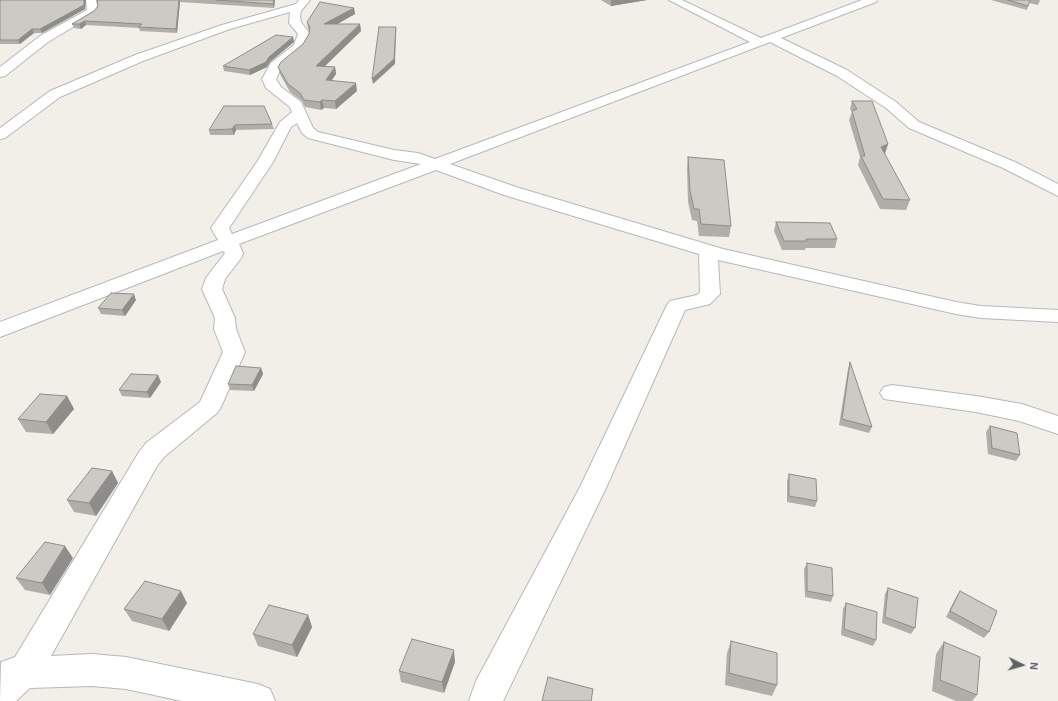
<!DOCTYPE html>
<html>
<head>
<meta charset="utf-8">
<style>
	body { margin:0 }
	#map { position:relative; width:1058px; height:701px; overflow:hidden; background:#f1efe8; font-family:"Exo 2",sans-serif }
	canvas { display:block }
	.north { position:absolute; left:1002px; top:645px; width:40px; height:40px; -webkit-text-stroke:3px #fff; paint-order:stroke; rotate:95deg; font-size:11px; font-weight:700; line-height:16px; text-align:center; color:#5f6368 }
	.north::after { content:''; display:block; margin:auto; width:14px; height:18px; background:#5f6368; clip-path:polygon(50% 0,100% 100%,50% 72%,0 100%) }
</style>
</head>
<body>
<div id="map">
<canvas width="1058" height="701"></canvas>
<div class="north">N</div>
</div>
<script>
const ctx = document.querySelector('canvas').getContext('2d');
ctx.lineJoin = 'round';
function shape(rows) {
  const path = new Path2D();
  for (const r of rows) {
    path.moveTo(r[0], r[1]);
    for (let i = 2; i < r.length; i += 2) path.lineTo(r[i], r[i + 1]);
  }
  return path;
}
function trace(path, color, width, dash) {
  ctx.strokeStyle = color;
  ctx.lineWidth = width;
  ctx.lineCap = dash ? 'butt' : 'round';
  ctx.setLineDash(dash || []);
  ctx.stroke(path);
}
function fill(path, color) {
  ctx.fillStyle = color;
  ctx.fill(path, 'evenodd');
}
const minor = shape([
	[86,0,96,0,98,9,95,14,48,42,5,76,0,77,0,67,40,36,87,10,86,0],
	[299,0,310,0,301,11,300,16,301,22,310,34,309,40,303,50,281,68,276,79,281,87,301,102,313,128,318,132,394,150,418,153,435,159,750,42,669,0,682,0,761,38,862,0,877,0,876,2,781,38,847,70,896,102,919,122,1015,162,1058,184,1058,196,1003,168,909,128,886,108,837,76,770,42,450,164,516,187,723,249,956,302,981,306,1058,310,1058,322,981,318,956,314,718,260,720,294,710,304,685,310,606,488,503,701,469,701,476,681,580,487,667,305,670,301,697,295,700,292,699,254,504,195,436,170,239,244,243,253,242,257,225,279,222,289,235,318,236,329,245,352,221,407,217,413,164,457,157,466,51,656,92,654,126,657,258,684,270,689,275,701,182,701,126,689,92,686,30,688,16,701,0,701,1,662,15,657,139,452,146,443,200,402,223,352,214,329,215,318,202,289,206,278,225,253,223,251,0,337,0,322,218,240,211,228,257,162,280,122,292,112,290,107,266,88,262,79,271,63,294,45,298,34,289,23,290,12,230,29,143,61,60,97,5,138,0,139,0,128,50,91,135,55,222,25,296,4,299,0],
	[297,123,302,133,308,138,394,160,421,164,232,234,229,228,273,162,291,127,297,123],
	[892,385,976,396,1022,404,1058,416,1058,434,1019,421,976,412,884,399,880,393,884,387,892,385]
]);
trace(minor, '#b5b8bc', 2);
fill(minor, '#fff');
fill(shape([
	[0,0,86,0,85,9,42,33,34,33,20,44,0,44],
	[97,0,275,0,274,8,180,2,177,33,140,31,139,28,86,25,81,29,74,28,72,24,94,11,98,6],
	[601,0,647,0,611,6],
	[991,0,1040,0,1038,5,1029,3,1027,10],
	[354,8,355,14,337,24,360,24,361,31,324,66,335,67,336,74,332,80,357,91,336,109,324,108,321,110,305,107,302,101,290,92,280,74,278,67,303,44,309,34,310,31,308,29,307,22],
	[293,37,294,42,270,62,267,67,250,75,224,71,223,66],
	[852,101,888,144,884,154,910,200,906,210,880,209,858,165,860,157,849,120,852,112,850,109],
	[264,106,272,124,274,129,236,130,234,135,210,135,209,130],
	[688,157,731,226,729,237,699,236,697,221,692,220,688,202,687,168],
	[776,222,837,239,835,248,806,248,805,250,782,250,774,231],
	[136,300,125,316,101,314,98,308],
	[850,362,872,427,869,433,839,425,848,369],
	[261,368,263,374,254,391,230,390,228,384],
	[161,382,150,398,122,396,119,390],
	[67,396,74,409,53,434,26,432,18,419],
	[990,426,1020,455,1016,461,988,454,986,432],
	[112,471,118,483,96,516,74,512,67,500],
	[789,474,817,501,815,507,787,502,787,481],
	[73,558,50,595,25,590,16,578],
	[807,563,833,596,831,602,805,597,804,569],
	[888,588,915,628,911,634,882,623,885,594],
	[960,591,989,632,984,638,946,617,956,597],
	[187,603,169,631,132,621,124,609],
	[846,603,876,640,873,646,841,635,843,609],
	[308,615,312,627,297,657,258,646,253,634],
	[731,641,777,685,772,696,725,685,727,653],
	[944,642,977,695,972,701,956,701,932,691,936,654],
	[455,662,444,693,401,682,399,671]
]), '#afaea9');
fill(shape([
	[84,0,86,0,85,9,42,33,40,29],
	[179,0,180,0,180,2,177,33,176,29],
	[274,0,275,0,274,8,273,4],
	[611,0,647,0,611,6],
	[354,8,355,14,325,31,324,24],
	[85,21,86,25,81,29,79,24],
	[360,24,361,31,317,74,316,66],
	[396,27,396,31,395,64,373,84,372,79],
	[32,29,34,33,20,44,18,40],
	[293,37,294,42,270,62,267,67,250,75,249,70,269,57],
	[335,67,336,74,327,87,326,80],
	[356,83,357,91,336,109,335,101],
	[322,100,324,108,321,110,320,102],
	[235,125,236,130,234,135,232,129],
	[888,144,885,154,878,157,881,147],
	[134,294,136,300,125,316,122,310],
	[261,368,263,374,254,391,252,385],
	[158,375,161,382,150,398,147,392],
	[67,396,74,409,53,434,46,422],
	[112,471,118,483,96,516,89,503],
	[65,546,73,558,50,595,42,583],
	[181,591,187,603,169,631,162,619],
	[308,615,312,627,297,657,292,645],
	[454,650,455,662,444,693,442,682]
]), '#8f8d8a');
const building = shape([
	[0,0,84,0,84,5,40,29,32,29,18,40,0,40,0,0],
	[97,0,179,0,176,29,138,27,142,24,85,21,79,24,72,24,94,11,98,6,97,0],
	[217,0,274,0,273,4,217,0],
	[1008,0,1030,0,1028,6,1008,0],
	[320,2,354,8,324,24,360,24,316,66,335,67,326,80,356,83,335,101,322,100,320,102,304,100,300,93,288,84,278,67,281,62,303,44,309,34,310,27,307,22,320,2],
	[379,27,396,27,394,59,372,79,379,27],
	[276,35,293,37,269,57,266,62,249,70,223,66,276,35],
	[852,101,872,101,888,144,881,147,910,200,883,199,861,156,865,156,852,111,857,109,852,101],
	[224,106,264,106,272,124,235,125,232,129,209,130,224,106],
	[688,157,724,160,731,226,701,224,699,209,694,209,690,191,688,157],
	[776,222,830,223,837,239,806,239,807,241,784,241,776,222],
	[111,293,134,294,122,310,98,308,111,293],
	[850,362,872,427,842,419,850,362],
	[236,366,261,368,252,385,228,384,236,366],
	[131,374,158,375,147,392,119,390,131,374],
	[40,394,67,396,46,422,18,419,40,394],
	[990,426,1017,433,1020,455,992,448,990,426],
	[92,468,112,471,89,503,67,500,92,468],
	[789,474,816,479,817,501,789,496,789,474],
	[45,542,65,546,42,583,16,578,45,542],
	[807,563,832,568,833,596,807,591,807,563],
	[145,581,181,591,162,619,124,609,145,581],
	[888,588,918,598,915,628,885,617,888,588],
	[960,591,997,611,989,632,950,611,960,591],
	[846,603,877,612,876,640,844,629,846,603],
	[269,605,308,615,292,645,253,634,269,605],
	[412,639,454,650,442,682,399,671,412,639],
	[731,641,777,653,777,685,729,673,731,641],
	[944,642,980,657,977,695,940,680,944,642],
	[548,677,593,689,591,701,542,701,548,677]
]);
fill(building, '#cccac5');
trace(building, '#8f8d8a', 1);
</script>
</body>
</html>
